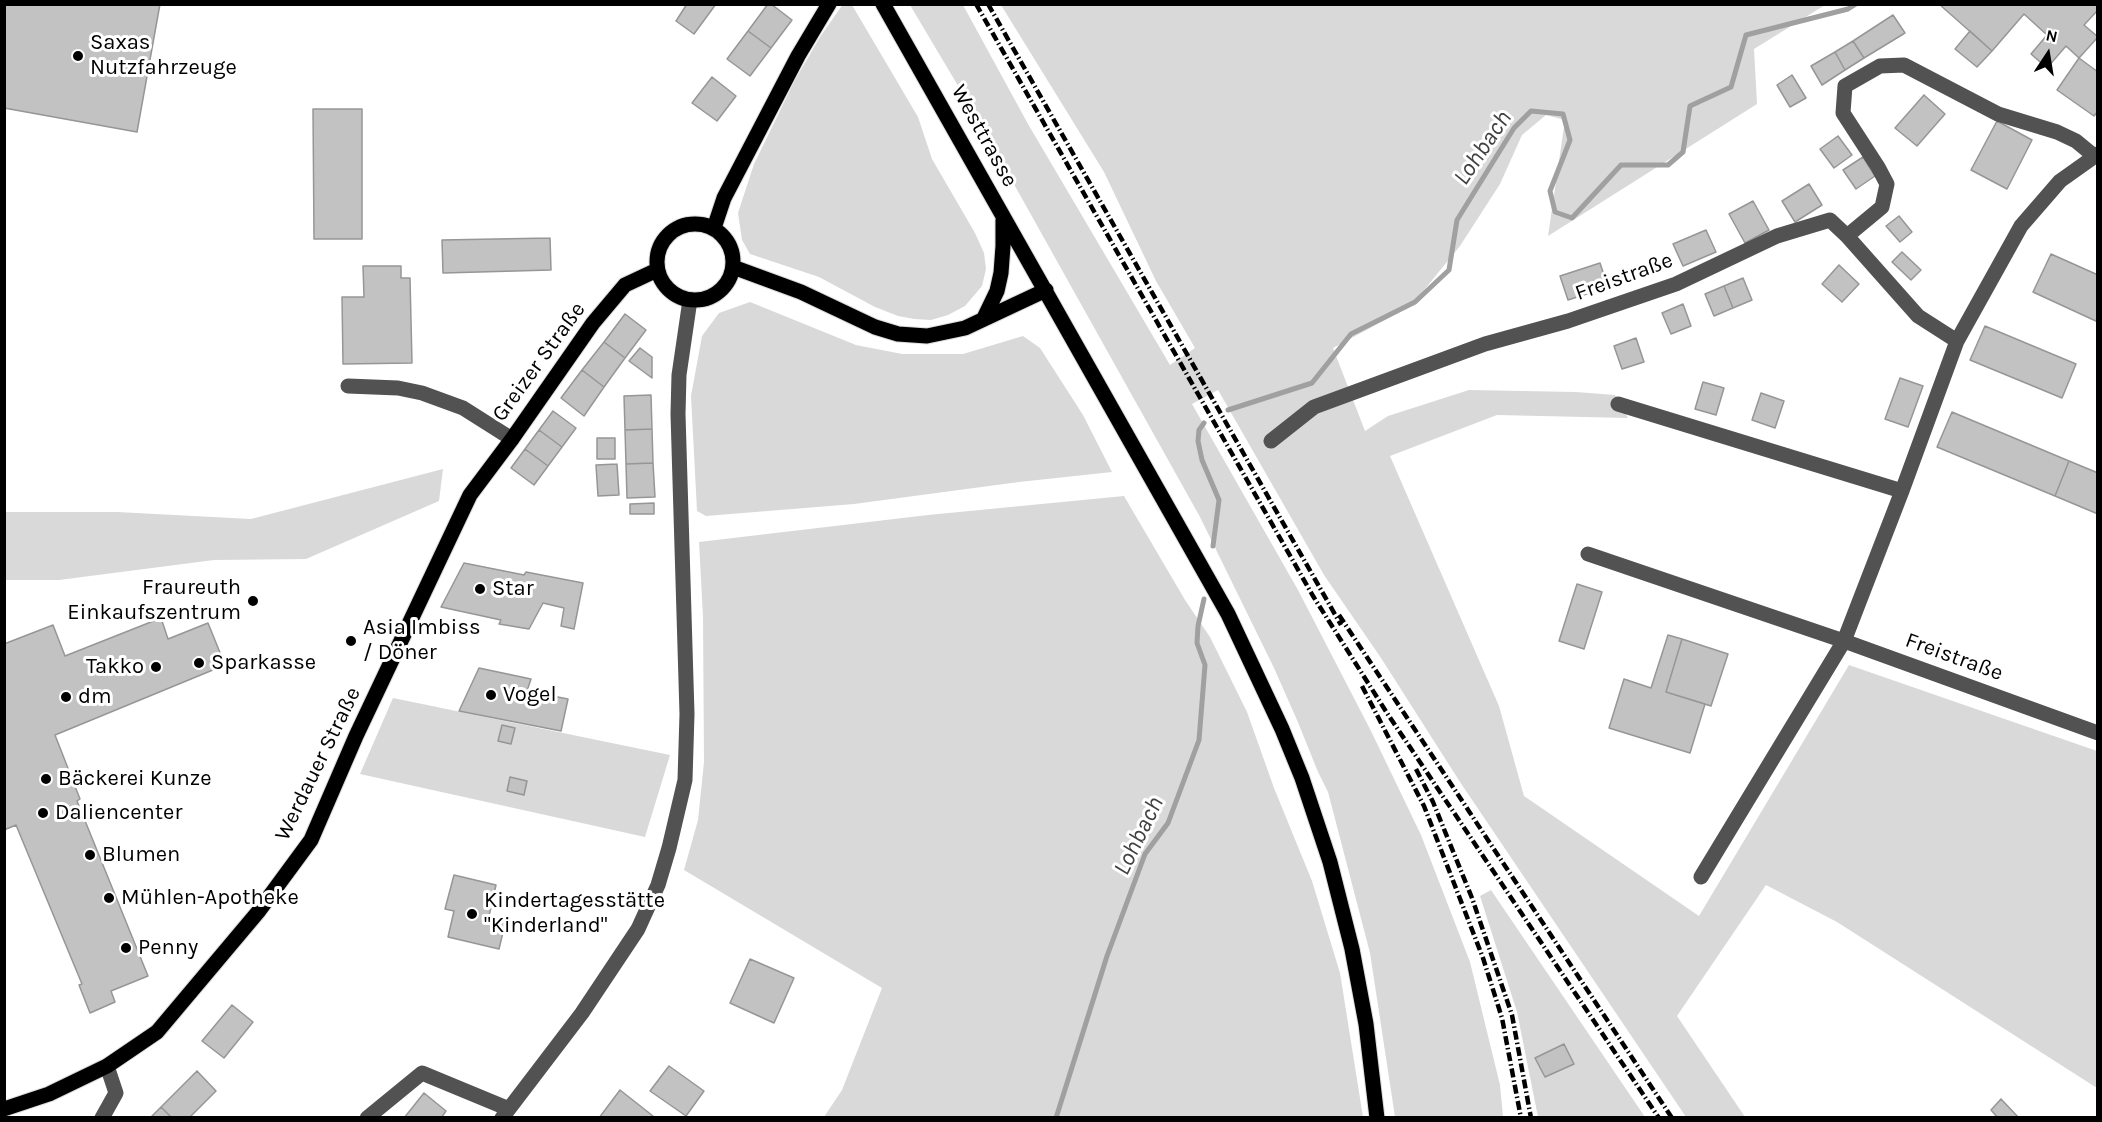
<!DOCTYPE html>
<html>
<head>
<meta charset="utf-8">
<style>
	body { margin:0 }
	#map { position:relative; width:2102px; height:1122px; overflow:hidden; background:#fff; font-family:Karla,sans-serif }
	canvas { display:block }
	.frame { position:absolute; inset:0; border:6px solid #000; pointer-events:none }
	.north { position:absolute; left:2018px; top:24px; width:60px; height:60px; -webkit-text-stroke:4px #fff; paint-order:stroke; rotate:12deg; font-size:16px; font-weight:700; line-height:24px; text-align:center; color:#000 }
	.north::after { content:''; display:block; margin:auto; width:21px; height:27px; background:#000; clip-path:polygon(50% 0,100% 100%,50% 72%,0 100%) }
</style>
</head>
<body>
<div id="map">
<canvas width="2102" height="1122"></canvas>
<div class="frame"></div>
<div class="north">N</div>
</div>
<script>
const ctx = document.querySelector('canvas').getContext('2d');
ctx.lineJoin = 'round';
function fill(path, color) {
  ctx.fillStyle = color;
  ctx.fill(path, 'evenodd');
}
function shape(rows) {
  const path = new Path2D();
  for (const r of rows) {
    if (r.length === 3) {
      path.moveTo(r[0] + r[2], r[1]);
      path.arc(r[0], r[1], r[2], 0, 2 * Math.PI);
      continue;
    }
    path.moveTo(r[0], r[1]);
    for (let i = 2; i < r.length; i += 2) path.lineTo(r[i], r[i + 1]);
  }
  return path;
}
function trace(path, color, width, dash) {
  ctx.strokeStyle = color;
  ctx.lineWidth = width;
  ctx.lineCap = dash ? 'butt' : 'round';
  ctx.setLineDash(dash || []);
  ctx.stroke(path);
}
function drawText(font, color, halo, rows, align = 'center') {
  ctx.font = font + ' Karla,sans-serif';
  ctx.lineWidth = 6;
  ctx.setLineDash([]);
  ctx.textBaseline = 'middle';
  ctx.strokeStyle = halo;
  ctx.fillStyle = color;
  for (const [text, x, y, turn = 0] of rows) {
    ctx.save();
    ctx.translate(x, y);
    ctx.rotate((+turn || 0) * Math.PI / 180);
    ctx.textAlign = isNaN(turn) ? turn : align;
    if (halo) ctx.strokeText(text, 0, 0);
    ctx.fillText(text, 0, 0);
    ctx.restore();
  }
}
fill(shape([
	[843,4,852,5,918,117,932,159,975,233,984,253,986,269,982,286,965,306,948,315,931,320,914,319,898,316,875,307,819,277,750,254,742,240,738,213,754,164,795,80,820,37],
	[910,5,963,5,1028,124,1170,365,1195,348,1156,281,1104,172,1001,5,1825,5,1754,49,1757,104,1548,236,1565,120,1546,115,1522,135,1500,184,1460,246,1411,306,1333,348,1365,431,1388,416,1469,390,1576,392,1615,395,1628,418,1497,415,1390,456,1499,706,1524,796,1699,916,1849,665,2097,751,2097,1088,1837,922,1766,885,1677,1016,1745,1117,1686,1117,1460,782,1381,658,1324,575,1218,390,1192,404,1298,590,1371,731,1421,835,1470,962,1500,1085,1503,1117,1395,1117,1370,953,1328,792,1318,772,1297,720,1274,668,1200,517,973,111],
	[750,302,856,345,902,354,963,354,1023,336,1040,348,1083,415,1112,472,1019,482,854,504,706,516,697,511,691,396,702,336,719,313],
	[443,469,439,501,306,559,214,560,59,580,5,580,5,512,117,512,251,519],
	[1124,496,1185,600,1210,637,1247,712,1274,788,1312,881,1340,973,1363,1117,824,1117,842,1090,882,988,684,870,698,820,704,762,703,617,699,542,928,515],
	[393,698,670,755,645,837,360,774],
	[1491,890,1645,1117,1538,1117,1517,1012,1480,896]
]), '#d9d9d9');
trace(shape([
	[1228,410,1312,383,1351,334,1415,302,1449,270,1457,220,1514,128,1531,111,1563,114,1570,140,1550,191,1555,212,1572,218,1621,165,1668,165,1683,152,1690,106,1731,87,1746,35,1848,9,1856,4],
	[1204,423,1199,430,1198,441,1202,460,1219,500,1213,546],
	[1056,1118,1107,956,1145,854,1168,823,1199,740,1205,665,1197,643,1198,626,1204,599]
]), '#a0a0a0', 5);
const building = shape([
	[4,4,160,4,137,132,4,108,4,4],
	[687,4,716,4,694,34,676,21,687,4],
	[768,4,771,4,792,20,771,48,748,31,768,4],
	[1939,4,2098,4,2098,10,2084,25,2098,37,2079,58,2066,46,2047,68,2031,54,2047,35,2024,14,1992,51,1939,4],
	[1893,15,1905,33,1864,58,1853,41,1893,15],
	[748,31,771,48,750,76,727,59,748,31],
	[1970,31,1992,51,1977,67,1955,49,1970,31],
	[1853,41,1864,58,1845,70,1835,52,1853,41],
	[1835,52,1845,70,1822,85,1811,66,1835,52],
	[2079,58,2098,72,2098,111,2094,116,2057,90,2079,58],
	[1792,75,1806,98,1790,107,1777,85,1792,75],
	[712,77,736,96,717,121,692,103,712,77],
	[1924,95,1945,114,1917,146,1895,128,1924,95],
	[313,109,362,109,362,239,314,239,313,109],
	[1997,121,2032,140,2007,189,1971,170,1997,121],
	[1838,136,1852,155,1834,168,1820,149,1838,136],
	[1863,157,1875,176,1856,189,1843,170,1863,157],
	[1809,184,1822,205,1795,222,1782,201,1809,184],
	[1753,201,1769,230,1745,243,1729,214,1753,201],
	[1899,216,1912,232,1900,242,1886,226,1899,216],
	[1706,230,1716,252,1683,266,1673,244,1706,230],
	[550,238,551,270,443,273,442,240,550,238],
	[1902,252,1921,270,1911,280,1892,262,1902,252],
	[2051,254,2098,275,2098,322,2033,292,2051,254],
	[1600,263,1608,287,1568,300,1560,276,1600,263],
	[1839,265,1859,284,1842,302,1822,284,1839,265],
	[363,266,401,266,401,278,410,278,412,363,343,364,342,297,364,297,363,266],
	[1743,278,1752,300,1733,308,1724,286,1743,278],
	[1724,286,1733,308,1714,316,1705,294,1724,286],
	[1683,304,1691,326,1671,334,1662,313,1683,304],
	[625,314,646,330,625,358,604,342,625,314],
	[1985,326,2076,364,2062,398,1970,360,1985,326],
	[1636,338,1644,362,1622,369,1614,346,1636,338],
	[604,342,625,358,604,387,582,370,604,342],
	[640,348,652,357,652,378,629,361,640,348],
	[582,370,604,387,584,416,561,398,582,370],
	[1900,378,1923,386,1908,427,1885,419,1900,378],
	[1703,382,1724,388,1716,415,1695,409,1703,382],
	[1761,393,1784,401,1775,428,1752,420,1761,393],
	[651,395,652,429,625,430,624,396,651,395],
	[553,411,576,428,562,447,539,430,553,411],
	[1952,412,2069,461,2055,496,1937,447,1952,412],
	[652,429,653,463,626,464,625,430,652,429],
	[539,430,562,447,548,466,525,449,539,430],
	[597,438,615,438,615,459,597,459,597,438],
	[525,449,548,466,534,485,511,468,525,449],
	[2069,461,2098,473,2098,514,2055,496,2069,461],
	[653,463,655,497,627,498,626,464,653,463],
	[617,464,619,495,598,496,596,465,617,464],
	[654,503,654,514,630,514,630,504,654,503],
	[464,563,524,575,526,572,583,583,574,629,561,626,564,608,543,603,529,629,499,624,501,620,441,607,464,563],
	[1577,584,1602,592,1584,649,1559,641,1577,584],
	[161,618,168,639,208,623,225,665,55,735,80,799,77,801,148,976,111,991,115,1002,90,1013,79,985,82,984,16,825,4,830,4,644,53,625,65,656,161,618],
	[1668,635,1682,639,1666,692,1705,704,1690,753,1609,728,1624,679,1651,688,1668,635],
	[1682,639,1728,654,1711,706,1666,692,1682,639],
	[479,668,531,679,527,691,568,699,561,731,459,711,479,668],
	[502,725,515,728,511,744,498,741,502,725],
	[510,777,527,781,524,795,507,791,510,777],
	[454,875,496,885,489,916,506,920,499,949,448,937,454,911,445,909,454,875],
	[750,959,794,978,774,1023,730,1003,750,959],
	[232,1005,253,1022,224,1058,202,1041,232,1005],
	[1564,1044,1574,1064,1545,1077,1535,1058,1564,1044],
	[669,1066,704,1091,686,1116,650,1091,669,1066],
	[197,1071,216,1091,189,1118,172,1118,161,1107,197,1071],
	[620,1090,653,1116,652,1118,599,1118,620,1090],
	[424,1093,446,1111,441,1118,404,1118,424,1093],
	[2001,1099,2019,1118,1998,1118,1991,1110,2001,1099],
	[161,1107,172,1118,150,1118,161,1107]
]);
fill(building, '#c2c2c2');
trace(building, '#969696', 1.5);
const major = shape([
	[883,4,1228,614,1282,729,1302,778,1330,862,1352,949,1366,1024,1377,1118],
	[695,262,38],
	[714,228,724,198,798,56,829,4],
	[733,267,801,292,875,327,898,334,927,336,965,328,1046,290],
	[984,318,997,291,1001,273,1003,246,1003,220],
	[4,1109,49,1094,107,1066,157,1032,258,912,311,840,356,736,470,495,512,439,593,323,625,285,657,270]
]);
trace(major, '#dbdbdb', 17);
trace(shape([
	[2098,154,2060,181,2021,226,1957,341,1902,491,1844,641,2098,733],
	[1847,236,1882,207,1887,184,1878,167,1843,113,1845,86,1880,66,1904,65,1998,114,2057,132,2076,141,2093,155],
	[348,386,398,388,422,393,463,408,512,439],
	[1618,404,1902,491],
	[1271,441,1314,407,1485,344,1568,321,1676,284,1777,236,1830,220,1847,236,1918,316,1957,341],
	[1588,554,1844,641,1701,877],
	[102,1118,116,1093,107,1066],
	[367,1118,422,1073,509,1109],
	[502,1118,582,1013,638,929,658,885,669,848,685,780,687,714,678,414,679,375,690,300]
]), '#525252', 15);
trace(major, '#000', 15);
trace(shape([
	[976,4,1313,596,1387,713,1659,1118],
	[988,4,1341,625],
	[1339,615,1672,1118],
	[1362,686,1424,806,1483,958,1502,1018,1521,1118],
	[1416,769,1433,802,1472,898,1512,1015,1531,1118]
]), '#000', 4.5, [9, 3, 1.5, 3]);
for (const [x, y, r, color] of [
	[78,56,6,"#000"],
	[480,589,6,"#000"],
	[253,601,6,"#000"],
	[351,641,6,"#000"],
	[199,663,6,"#000"],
	[156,667,6,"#000"],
	[491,695,6,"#000"],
	[66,697,6,"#000"],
	[46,779,6,"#000"],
	[43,813,6,"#000"],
	[90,855,6,"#000"],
	[109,898,6,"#000"],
	[472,914,6,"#000"],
	[126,948,6,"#000"]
]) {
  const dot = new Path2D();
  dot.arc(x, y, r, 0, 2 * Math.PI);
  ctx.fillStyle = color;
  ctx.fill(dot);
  trace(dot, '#fff', 2);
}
drawText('22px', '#000', '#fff', [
	["Saxas",90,43],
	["Nutzfahrzeuge",90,68],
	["Fraureuth",241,588,"right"],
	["Einkaufszentrum",241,613,"right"],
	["Star",492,589],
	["Asia Imbiss",363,628],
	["/ Döner",363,653],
	["Sparkasse",211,663],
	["Takko",144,667,"right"],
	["Vogel",503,695],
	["dm",78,697],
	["Bäckerei Kunze",58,779],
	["Daliencenter",55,813],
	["Blumen",102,855],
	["Mühlen-Apotheke",121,898],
	["Kindertagesstätte",484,901],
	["\"Kinderland\"",484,926],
	["Penny",138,948]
], 'left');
drawText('22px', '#000', '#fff', [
	["Westtrasse",984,136,61],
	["Freistraße",1624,277,-20],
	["Greizer Straße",539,362,-54],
	["Freistraße",1954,657,20],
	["Werdauer Straße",318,764,-64]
]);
drawText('italic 24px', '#414141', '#fff', [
	["Lohbach",1483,148,-56],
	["Lohbach",1139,836,-64]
]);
</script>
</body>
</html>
